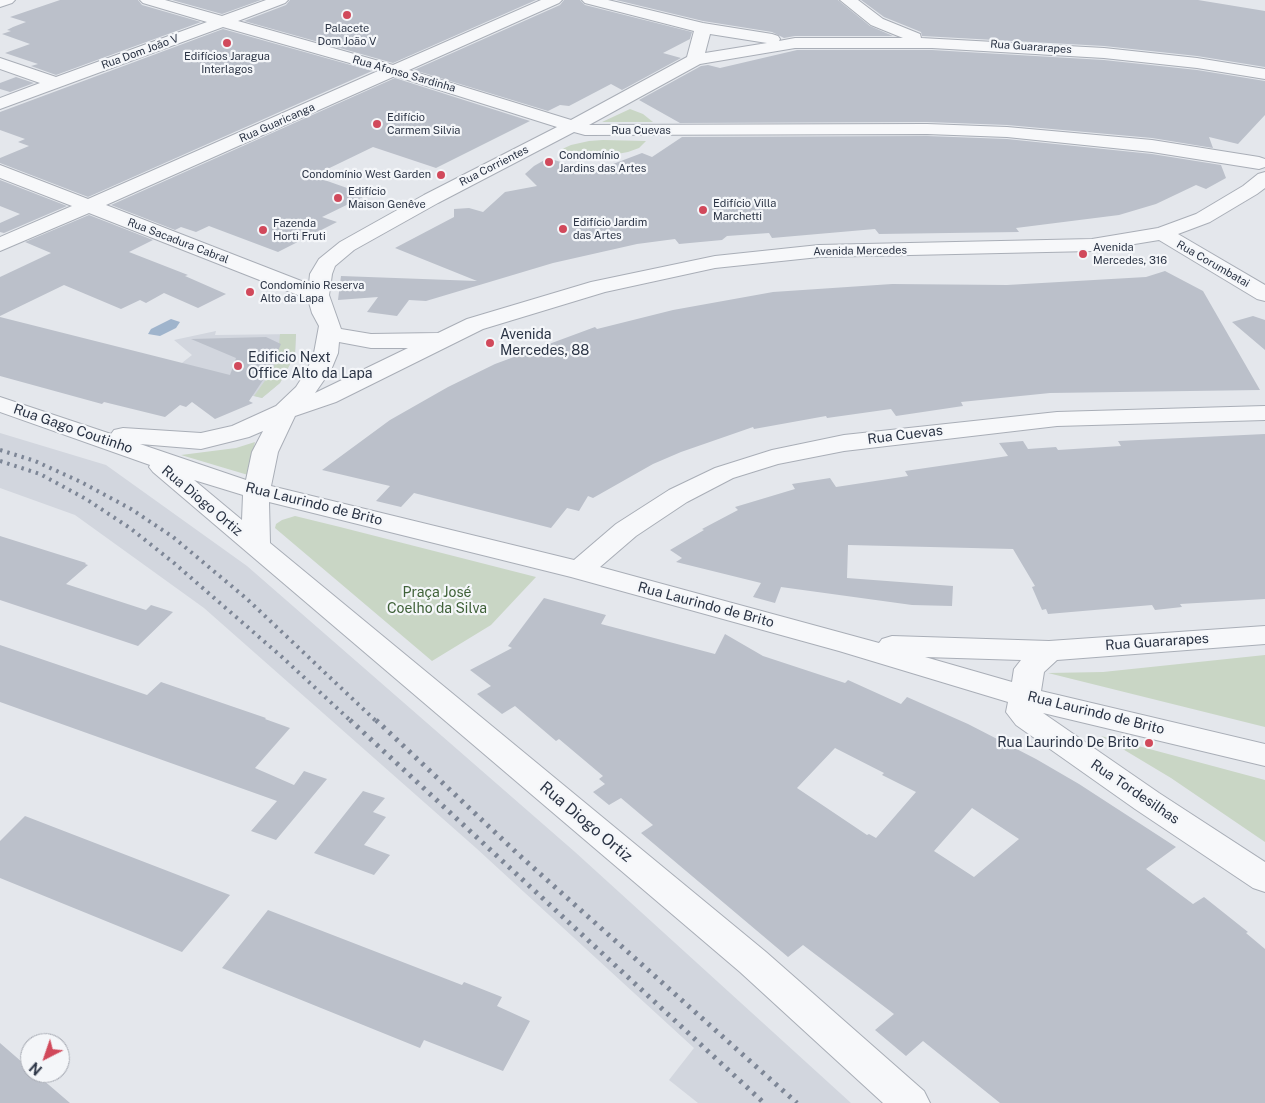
<!DOCTYPE html>
<html>
<head>
<meta charset="utf-8">
<style>
	body { margin:0 }
	#map { position:relative; width:1265px; height:1103px; overflow:hidden; background:#e4e7ec; font-family:"Public Sans",sans-serif }
	canvas { display:block }
	.north { position:absolute; left:20px; top:1033px; width:50px; height:50px; box-sizing:border-box; background:#f4f6f9; border:1px solid #a4a8b1; border-radius:50%; rotate:221deg; font-size:14px; font-weight:700; line-height:20px; text-align:center; color:#2b3445 }
	.north::after { content:''; display:block; margin:auto; width:18px; height:22px; background:#d1495b; clip-path:polygon(50% 0,100% 100%,50% 72%,0 100%) }
</style>
</head>
<body>
<div id="map">
<canvas width="1265" height="1103"></canvas>
<div class="north">N</div>
</div>
<script>
const ctx = document.querySelector('canvas').getContext('2d');
ctx.lineJoin = 'round';
function fill(path, color) {
  ctx.fillStyle = color;
  ctx.fill(path, 'evenodd');
}
function shape(rows) {
  const path = new Path2D();
  for (const r of rows) {
    path.moveTo(r[0], r[1]);
    for (let i = 2; i < r.length; i += 2) path.lineTo(r[i], r[i + 1]);
  }
  return path;
}
function trace(path, color, width, dash) {
  ctx.strokeStyle = color;
  ctx.lineWidth = width;
  ctx.lineCap = dash ? 'butt' : 'round';
  ctx.setLineDash(dash || []);
  ctx.stroke(path);
}
function drawText(font, color, halo, rows, align = 'center') {
  ctx.font = font + ' "Public Sans",sans-serif';
  ctx.lineWidth = 4.5;
  ctx.setLineDash([]);
  ctx.textBaseline = 'middle';
  ctx.strokeStyle = halo;
  ctx.fillStyle = color;
  for (const [text, x, y, turn = 0] of rows) {
    ctx.save();
    ctx.translate(x, y);
    ctx.rotate((+turn || 0) * Math.PI / 180);
    ctx.textAlign = isNaN(turn) ? turn : align;
    if (halo) ctx.strokeText(text, 0, 0);
    ctx.fillText(text, 0, 0);
    ctx.restore();
  }
}
fill(shape([
	[216,331,215,335,296,334,295,355,280,383,262,398,174,377,173,370,192,355,174,340],
	[0,433,106,465,247,566,575,852,851,1103,698,1103,669,1080,694,1048,476,848,204,608,75,515,0,488]
]), '#d2d6de');
fill(shape([
	[630,109,643,114,653,122,602,122],
	[589,141,603,140,646,141,639,148,628,152,601,157,560,150,571,145],
	[280,334,296,334,295,355,280,383,262,398,254,396,272,371,278,355],
	[255,442,248,475,181,455,236,448],
	[295,516,340,527,536,577,491,625,432,661,275,528,276,524,282,520],
	[1265,655,1265,727,1048,673,1103,672],
	[1101,736,1265,780,1265,842,1171,778]
]), '#c9d6c5');
fill(shape([
	[171,319,180,322,176,328,160,336,148,334,151,329]
]), '#9fb4cc');
fill(shape([
	[60,0,138,0,142,5,201,22,56,75,31,66,38,64,5,53,30,44,2,34,11,31,7,30,13,27,26,22,10,17],
	[172,0,261,0,222,14],
	[290,0,536,0,393,63,244,21,286,5],
	[564,0,580,0,585,5,692,32,690,39,663,53,681,58,622,90,611,84,569,106,560,105,548,111,414,70,560,5],
	[616,0,838,0,870,26,893,36,795,36,784,38,772,32,703,21],
	[861,0,1198,0,1265,11,1265,67,1197,56,1104,46,922,36,921,32,884,17],
	[223,29,372,71,88,197,0,163,0,158,29,146,18,142,25,139,0,130,0,112],
	[797,50,932,50,1104,60,1197,70,1265,81,1265,115,1238,144,1209,137,1213,148,1152,138,1007,125,927,122,680,123,639,100,701,66,708,65,720,68],
	[16,77,34,83,10,92,0,89,0,83],
	[395,78,530,121,436,168,373,147,313,176,367,195,322,217,337,222,278,252,209,226,196,232,181,227,175,230,111,205],
	[927,136,1007,139,1152,154,1221,165,1226,178,1206,189,1196,185,1156,204,1119,215,1016,228,1019,232,879,234,875,229,772,238,769,233,727,236,722,240,679,244,675,239,637,244,553,263,426,301,409,300,397,316,367,312,378,297,338,300,341,276,477,281,395,248,454,217,454,209,469,208,483,212,505,192,537,186,525,174,534,166,548,158,592,172,642,153,652,157,682,137],
	[0,180,67,206,4,233,0,232,0,223,20,214,0,206],
	[89,215,153,240,129,252,188,275,185,276,226,294,198,308,164,293,146,303,140,300,121,309,64,285,0,316,0,277,51,253,25,242],
	[1165,271,1203,291,1260,390,1050,393,961,402,963,406,896,416,891,409,827,418,826,416,754,429,753,427,681,452,653,464,593,498,588,496,579,511,567,508,551,528,414,493,401,507,376,501,390,486,322,470,390,420,448,387,495,364,595,327,597,329,673,310,773,292,892,284,1007,285,1146,277],
	[1253,316,1265,320,1265,350,1232,322],
	[0,317,230,375,236,358,191,339,266,337,281,344,269,371,249,401,253,403,215,419,192,402,186,407,180,405,165,417,104,402,102,404,0,376],
	[1265,434,1265,599,1180,604,1182,607,1155,610,1152,605,1048,614,1046,609,1042,610,1032,587,1035,586,1013,549,848,545,847,578,953,586,952,606,912,605,781,587,775,603,753,597,761,583,676,562,682,558,670,550,704,530,702,529,738,510,735,507,795,489,792,484,830,478,836,487,908,476,905,471,1008,456,999,443,1023,441,1028,449,1056,447,1058,450,1121,446,1118,441],
	[0,536,86,563,85,564,88,565,66,584,146,610,151,605,173,612,138,646,0,600],
	[544,598,606,615,601,624,715,654,725,634,763,656,845,683,848,680,901,704,907,697,968,724,1036,759,1079,784,1176,847,1146,869,1193,904,1204,897,1248,932,1246,933,1265,949,1265,1103,1000,1103,923,1041,906,1056,875,1030,894,1014,803,945,788,957,641,833,653,825,621,798,609,805,593,792,605,784,599,779,603,776,559,739,556,741,515,706,502,714,477,694,491,686,470,670,512,648,508,646],
	[835,748,884,773,882,775,916,792,876,838,869,834,867,835,797,788],
	[972,808,1019,839,974,877,934,851],
	[0,645,147,695,161,682,266,718,265,719,290,728,255,768,294,785,304,771,327,779,276,840,251,831,277,801,0,702],
	[363,791,385,798,373,812,386,817,364,845,390,855,374,875,314,853],
	[25,816,230,895,182,952,0,878,0,841],
	[268,910,462,985,464,982,502,997,497,1006,530,1021,503,1071,424,1040,420,1048,222,968],
	[0,1043,30,1069,30,1073,35,1073,70,1103,0,1103]
]), '#bbc0ca');
const minor = shape([
	[0,0,15,0,12,3,0,7,0,0],
	[140,0,165,0,222,16,266,0,288,0,285,3,238,21,393,65,541,0,562,0,559,3,409,70,571,120,687,57,694,31,585,3,582,0,608,0,703,23,772,34,778,36,780,39,779,41,795,38,903,38,871,25,840,0,858,0,883,19,920,34,921,38,1104,48,1197,58,1265,69,1265,79,1197,68,1104,58,932,48,795,48,700,64,589,125,927,124,1007,127,1152,140,1259,157,1265,159,1265,167,1259,169,1152,152,1007,137,927,134,585,135,574,132,438,203,354,250,335,266,332,274,329,295,341,329,371,334,438,333,467,319,591,282,715,256,819,245,1092,239,1158,228,1196,214,1243,186,1258,174,1265,172,1265,188,1257,194,1210,222,1178,234,1265,285,1265,301,1257,299,1159,240,1092,251,819,257,715,268,605,292,483,329,336,402,295,416,278,452,271,486,574,560,616,524,669,490,715,468,772,450,844,435,1057,412,1265,406,1265,420,1057,426,844,451,778,464,733,478,687,502,636,536,600,567,879,643,882,639,892,636,1049,641,1265,626,1265,644,1057,660,1044,672,1041,691,1265,744,1265,766,1043,713,1159,793,1265,862,1265,892,1253,888,1135,809,1016,725,1006,712,1008,702,839,651,571,577,269,502,270,543,766,952,924,1091,930,1103,883,1103,740,972,153,472,149,467,150,465,0,412,0,397,111,434,114,430,123,428,201,433,232,426,276,406,296,387,307,370,314,353,319,326,312,313,308,299,89,213,0,251,0,237,72,206,0,178,0,165,88,199,378,71,223,27,0,109,0,98,40,83,0,69,0,58,56,77,207,22,143,3,140,0],
	[710,34,767,43,705,53,710,34],
	[395,76,557,127,424,195,340,242,319,259,310,274,309,284,106,205,395,76],
	[339,342,371,348,408,348,315,393,331,370,338,353,339,342],
	[263,431,252,452,246,480,140,444,201,449,249,437,263,431],
	[194,480,243,495,242,520,194,480],
	[925,657,1021,660,1014,669,1012,682,925,657]
]);
trace(minor, '#a9aeb7', 2);
fill(minor, '#f7f8fa');
trace(shape([
	[0,450,35,461,81,482,131,509,173,537,247,599,377,722],
	[0,461,40,474,86,499,130,528,174,563,282,657,352,722]
]), '#7d8696', 4, [2.5, 5]);
trace(shape([
	[350,720,764,1103],
	[376,720,518,854,797,1103]
]), '#7d8696', 5, [3, 6]);
for (const [x, y, r, color] of [
	[347,15,5,"#d1495b"],
	[227,43,5,"#d1495b"],
	[377,124,5,"#d1495b"],
	[549,162,5,"#d1495b"],
	[441,175,5,"#d1495b"],
	[338,198,5,"#d1495b"],
	[703,210,5,"#d1495b"],
	[563,229,5,"#d1495b"],
	[263,230,5,"#d1495b"],
	[1083,254,5,"#d1495b"],
	[250,292,5,"#d1495b"],
	[490,343,5,"#d1495b"],
	[238,366,5,"#d1495b"],
	[1149,743,5,"#d1495b"]
]) {
  const dot = new Path2D();
  dot.arc(x, y, r, 0, 2 * Math.PI);
  ctx.fillStyle = color;
  ctx.fill(dot);
  trace(dot, '#f4f6f9', 2);
}
drawText('11px', '#2b3445', '#f4f6f9', [
	["Palacete",347,29,"center"],
	["Dom João V",347,42,"center"],
	["Edifícios Jaragua",227,57,"center"],
	["Interlagos",227,70,"center"],
	["Edifício",387,118],
	["Carmem Silvia",387,131],
	["Condomínio",559,156],
	["Jardins das Artes",559,169],
	["Condomínio West Garden",431,175,"right"],
	["Edifício",348,192],
	["Maison Genêve",348,205],
	["Edifício Villa",713,204],
	["Marchetti",713,217],
	["Edifício Jardim",573,223],
	["das Artes",573,236],
	["Fazenda",273,224],
	["Horti Fruti",273,237],
	["Avenida",1093,248],
	["Mercedes, 316",1093,261],
	["Condomínio Reserva",260,286],
	["Alto da Lapa",260,299]
], 'left');
drawText('11px', '#2b3445', '#f4f6f9', [
	["Rua Guararapes",1031,47,4],
	["Rua Dom João V",140,52,-20],
	["Rua Afonso Sardinha",404,74,16],
	["Rua Guaricanga",277,123,-24],
	["Rua Cuevas",641,131],
	["Rua Corrientes",494,166,-27],
	["Rua Sacadura Cabral",178,241,21],
	["Avenida Mercedes",860,251,-1],
	["Rua Corumbatai",1213,264,30]
]);
drawText('14px', '#2b3445', '#f4f6f9', [
	["Avenida",500,335],
	["Mercedes, 88",500,351],
	["Edificio Next",248,358],
	["Office Alto da Lapa",248,374],
	["Rua Laurindo De Brito",1139,743,"right"]
], 'left');
drawText('14px', '#2b3445', '#f4f6f9', [
	["Rua Gago Coutinho",73,429,19],
	["Rua Cuevas",905,435,-7],
	["Rua Diogo Ortiz",202,501,40],
	["Rua Laurindo de Brito",314,504,14],
	["Rua Laurindo de Brito",706,605,15],
	["Rua Guararapes",1157,642,-4],
	["Rua Laurindo de Brito",1096,713,14],
	["Rua Tordesilhas",1135,792,34]
]);
drawText('14px', '#3f6138', '#f4f6f9', [
	["Praça José",437,593],
	["Coelho da Silva",437,609]
]);
drawText('16px', '#2b3445', '#f4f6f9', [
	["Rua Diogo Ortiz",586,822,40]
]);
</script>
</body>
</html>
